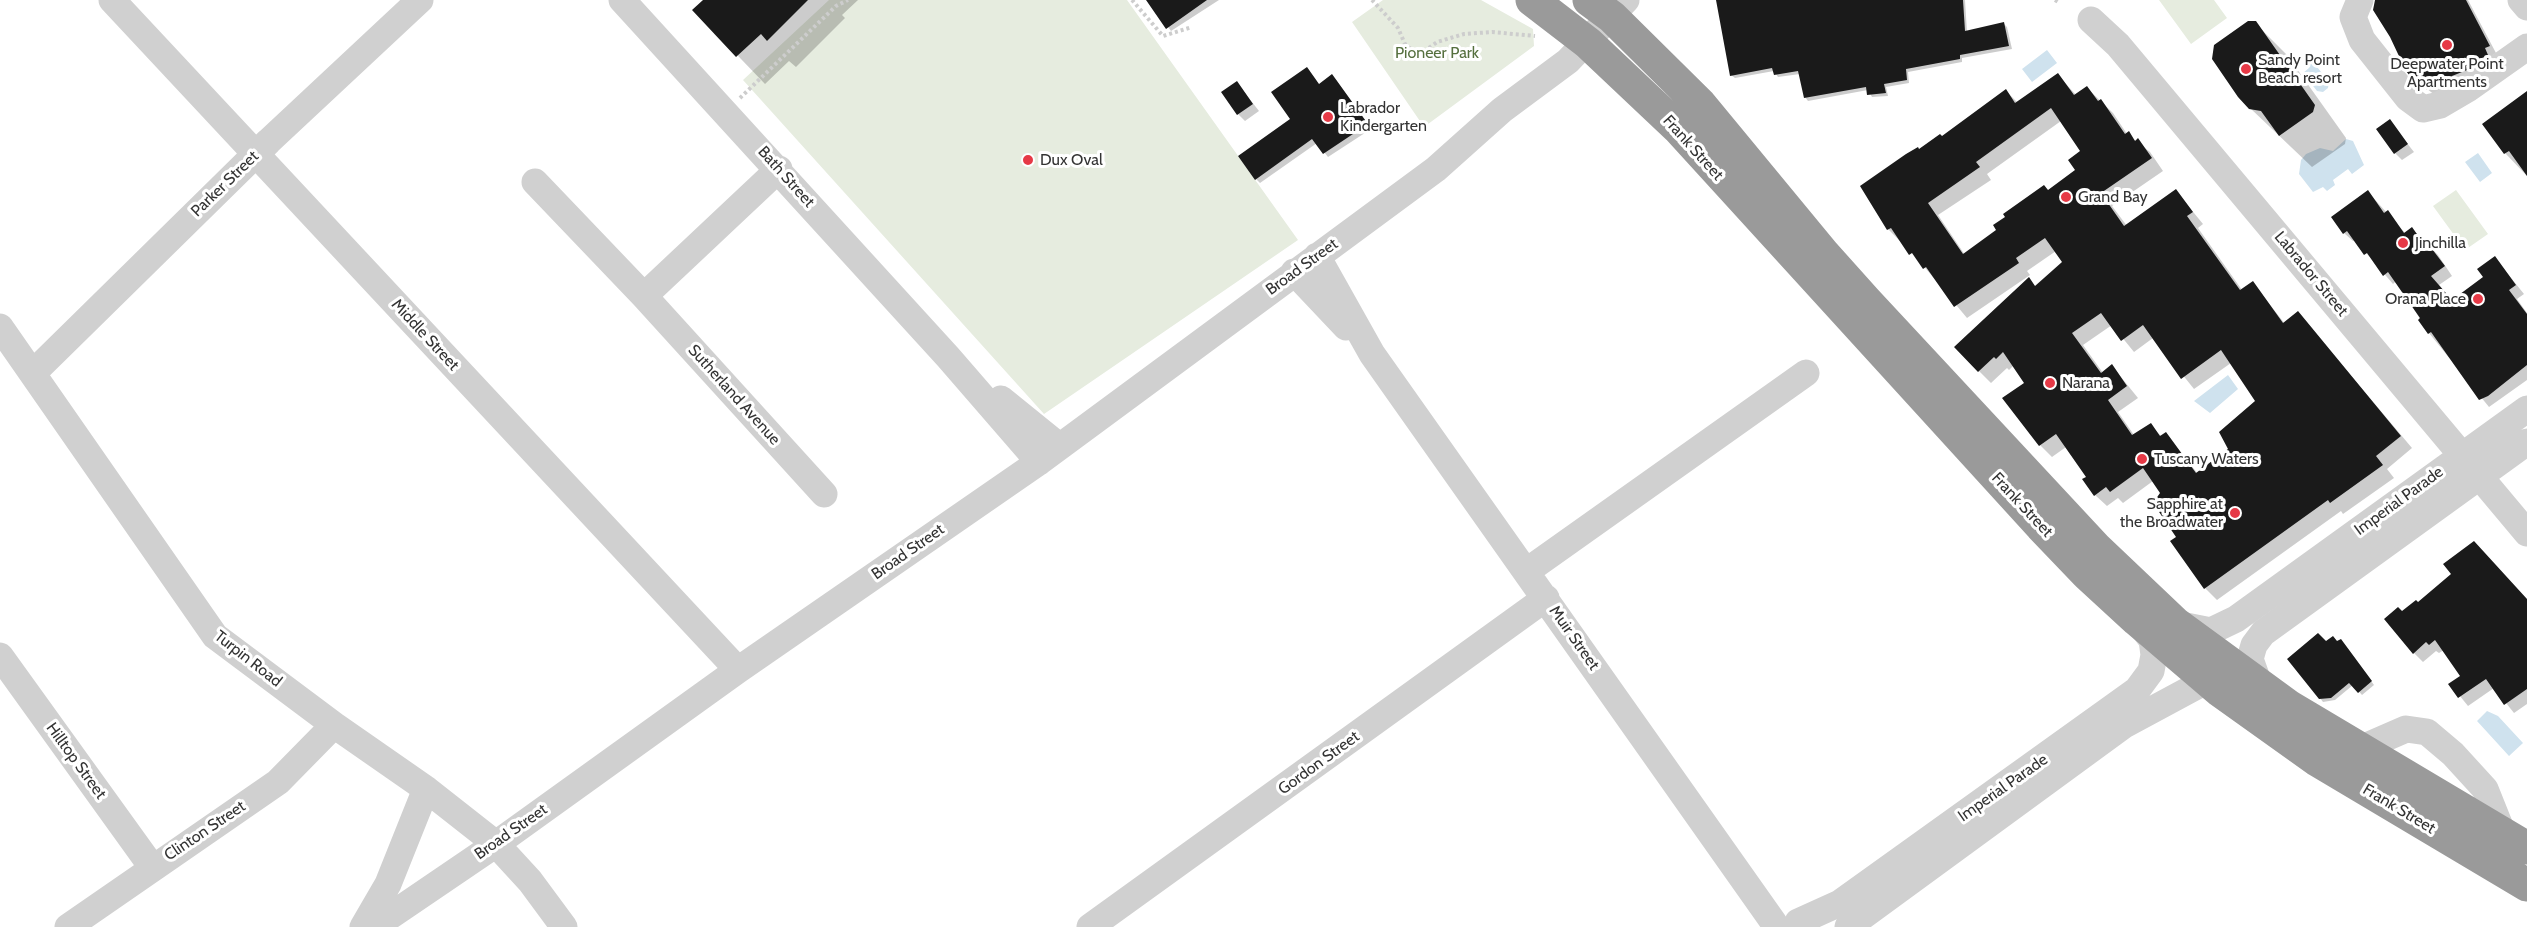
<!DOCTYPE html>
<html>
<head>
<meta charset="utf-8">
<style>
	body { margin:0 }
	canvas { display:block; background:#fff }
</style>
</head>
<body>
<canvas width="2527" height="927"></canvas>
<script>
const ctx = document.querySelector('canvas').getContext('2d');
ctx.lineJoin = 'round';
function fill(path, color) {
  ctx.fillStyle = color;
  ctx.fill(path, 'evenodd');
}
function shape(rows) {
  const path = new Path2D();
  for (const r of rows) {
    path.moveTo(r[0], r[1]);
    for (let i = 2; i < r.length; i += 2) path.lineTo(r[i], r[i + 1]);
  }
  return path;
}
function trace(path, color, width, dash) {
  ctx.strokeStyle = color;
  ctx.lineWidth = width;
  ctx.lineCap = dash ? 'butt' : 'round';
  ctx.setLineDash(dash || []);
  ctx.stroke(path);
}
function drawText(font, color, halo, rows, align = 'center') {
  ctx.font = font + ' Cabin,sans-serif';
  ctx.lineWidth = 6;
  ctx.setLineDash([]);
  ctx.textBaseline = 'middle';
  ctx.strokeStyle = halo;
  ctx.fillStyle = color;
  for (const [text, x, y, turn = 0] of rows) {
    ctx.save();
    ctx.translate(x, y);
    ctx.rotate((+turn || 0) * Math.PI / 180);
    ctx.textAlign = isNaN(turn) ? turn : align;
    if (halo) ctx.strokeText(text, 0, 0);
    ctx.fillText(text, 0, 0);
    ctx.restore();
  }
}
fill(shape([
	[829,0,1127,0,1298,240,1044,414,743,80],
	[1383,0,1481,0,1533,29,1534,46,1424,127,1352,22],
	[2159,0,2214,0,2227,18,2191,44],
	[2456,190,2488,234,2465,250,2433,206]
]), '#e6ecdf');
fill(shape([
	[2047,50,2057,63,2032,82,2022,69],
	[2310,58,2329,82,2328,88,2323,92,2317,91,2303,73,2309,68,2306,62],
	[2346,139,2353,141,2364,165,2352,174,2348,169,2333,180,2335,185,2327,191,2323,187,2313,192,2299,174,2301,160,2306,154,2320,148,2333,151],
	[2478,153,2492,173,2480,182,2465,162],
	[2228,375,2238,389,2210,413,2194,401],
	[2487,711,2498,716,2523,743,2509,756,2477,721]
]), '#cfe2ee');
fill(shape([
	[705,0,858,0,842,15,845,18,796,67,789,61,765,84,694,10],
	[1148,0,1219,0,1171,31],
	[1717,0,1965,0,1967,32,2004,24,2007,27,2012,49,1962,58,1962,62,1908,72,1909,83,1886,87,1888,96,1872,97,1868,90,1808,101,1805,97,1800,74,1778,77,1774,71,1735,78,1731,75],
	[2376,0,2468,0,2496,53,2436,96,2416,80],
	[2255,23,2287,55,2346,138,2345,144,2312,167,2250,108],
	[2057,74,2076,95,2087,88,2113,113,2127,134,2150,152,2163,171,2112,206,2127,226,2176,191,2203,224,2198,228,2242,290,2253,283,2285,324,2298,313,2412,448,2387,469,2394,478,2343,514,2341,511,2217,600,2205,588,2172,541,2178,537,2162,494,2153,481,2123,503,2118,498,2107,506,2095,495,2088,477,2066,447,2052,457,2040,445,2026,383,2014,365,2009,370,2007,368,1991,383,1979,371,2028,279,2036,287,2064,262,2056,251,2027,271,2030,275,1967,318,1902,240,1900,241,1888,229,1919,151,1942,138,2006,91,2018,103],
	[2061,121,2082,151,2077,171,1965,255,1938,215,1991,180,1987,174],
	[2112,325,2134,352,2153,338,2194,389,2231,363,2257,401,2230,450,2198,474,2166,434,2162,437,2150,425,2134,435,2118,412,2138,398,2112,366,2103,373,2083,345],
	[1336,80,1371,129,1328,157,1317,143,1260,183,1256,179,1292,119,1320,85],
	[1237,83,1259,111,1245,121,1238,114],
	[2527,100,2527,176,2505,153],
	[2391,123,2414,152,2402,160,2395,153],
	[2368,192,2406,234,2412,229,2438,255,2452,276,2439,285,2452,301,2485,278,2495,258,2524,294,2517,299,2527,313,2527,380,2489,407,2429,333,2396,281,2393,284,2355,240,2353,241,2344,233],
	[2527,600,2527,704,2514,713,2494,688,2468,706,2451,685,2462,676,2444,650,2439,653,2436,651,2423,662,2414,653,2402,613,2418,604],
	[2326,643,2344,644,2374,685,2362,695,2353,685,2335,700,2323,702,2320,698]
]), '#0003');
fill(shape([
	[703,0,808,0,767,41,761,34,736,57,692,10],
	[1146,0,1207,0,1166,29],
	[1716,0,1963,0,1965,31,2004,22,2009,46,1960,55,1960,59,1906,69,1907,80,1884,84,1886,93,1867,95,1866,87,1804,98,1798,71,1774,75,1772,68,1730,76],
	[2375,0,2466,0,2490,46,2485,48,2488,55,2466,66,2467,70,2452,76,2454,79,2436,89,2435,87,2427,90,2419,79,2414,81,2406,71,2390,37,2373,10],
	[2248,21,2256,21,2315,105,2313,112,2279,136,2261,111,2249,109,2238,97,2212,59,2214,45],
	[1307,67,1319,84,1332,74,1368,124,1323,154,1312,139,1255,180,1238,156,1290,119,1271,92],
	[2058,73,2074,95,2087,86,2098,101,2101,99,2125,134,2129,131,2135,141,2138,138,2152,158,2101,193,2124,226,2176,189,2193,212,2187,216,2240,290,2253,281,2283,323,2298,311,2401,436,2376,456,2383,465,2330,503,2328,500,2204,589,2170,541,2176,537,2153,503,2160,493,2143,468,2110,492,2106,487,2094,496,2082,479,2086,477,2056,434,2039,446,2002,398,2024,383,2003,352,1996,359,1994,357,1978,372,1954,347,2029,277,2035,286,2062,262,2045,238,2016,258,2019,263,1954,307,1926,267,1923,269,1912,253,1909,255,1891,228,1887,230,1860,186,1906,154,1918,147,1919,149,1940,134,1942,136,2006,89,2015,103],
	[2051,108,2080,151,2068,160,2075,170,2048,190,2044,185,2003,214,2005,217,1993,225,1996,230,1963,254,1928,203,1980,167,1976,162],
	[2101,313,2121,341,2143,325,2181,379,2221,350,2255,401,2219,432,2228,449,2196,473,2166,432,2160,436,2151,423,2132,435,2108,400,2127,386,2112,364,2101,373,2072,333],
	[1237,81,1253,104,1237,115,1221,92],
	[2527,91,2527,176,2509,151,2504,154,2482,124],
	[2390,119,2408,144,2394,154,2376,129],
	[2368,190,2384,213,2388,210,2404,233,2412,227,2426,247,2429,245,2445,266,2431,276,2452,300,2483,277,2477,269,2495,256,2516,285,2509,290,2527,314,2527,365,2488,396,2479,400,2431,332,2428,334,2418,320,2420,318,2388,272,2383,276,2367,253,2364,255,2347,231,2343,234,2331,217],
	[2474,541,2527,599,2527,689,2504,705,2486,679,2458,698,2448,684,2460,676,2435,640,2429,645,2426,642,2413,654,2384,619,2398,607,2402,611,2416,600,2418,602,2451,574,2443,564],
	[2318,633,2326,641,2333,636,2337,641,2341,639,2372,681,2358,693,2349,683,2331,698,2319,699,2287,659]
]), '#1a1a1a');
trace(shape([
	[1132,0,1163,36,1192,27],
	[1372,0,1398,28,1405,44,1414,52,1423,52,1437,42,1464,34,1492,32,1535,36],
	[2055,0,2060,3],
	[740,98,836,6,848,0]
]), '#cdcdcd', 4, [3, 3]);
trace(shape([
	[112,0,738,670],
	[622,0,948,357,1039,462],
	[2360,0,2353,17,2362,40,2408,98,2423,109,2440,105,2469,88,2527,47],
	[2521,0,2527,7],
	[2091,20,2118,45,2527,533],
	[535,182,644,296,824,494],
	[1317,256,1372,354,1774,923],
	[1294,272,1346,327],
	[644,296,779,169],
	[0,327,215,636,334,725,426,789,496,844,530,881,564,927],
	[34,372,269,141,420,0],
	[1001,399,1059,446],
	[1527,571,1806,373],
	[2176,624,2211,631,2236,619,2527,409],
	[0,656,152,867],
	[2260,687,2250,659,2254,645,2263,633,2527,442],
	[2360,749,2406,729,2427,732,2453,754,2485,789,2503,834],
	[1798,922,1840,903,2137,690,2151,671,2154,655,2152,640,2139,623],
	[68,927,278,782,334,725],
	[363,927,388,884,426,789],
	[374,927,496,844,738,670,1039,462,1436,169,1502,110,1568,61,1626,0],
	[1090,927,1546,598],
	[1848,927,2124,725,2202,683,2219,690]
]), '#d0d0d0', 27);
trace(shape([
	[1532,0,1588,43,1678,128,2041,526,2087,574,2137,620,2219,690,2317,760,2527,885],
	[1589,0,1612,17,1700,104,1823,253,1866,301,2096,548,2175,623,2290,707,2527,848]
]), '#9a9a9a', 33);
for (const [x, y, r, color] of [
	[2447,45,6,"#e63946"],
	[2246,69,6,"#e63946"],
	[1328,117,6,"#e63946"],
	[1028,160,6,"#e63946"],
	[2066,197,6,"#e63946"],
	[2403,243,6,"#e63946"],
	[2478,299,6,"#e63946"],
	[2050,383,6,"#e63946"],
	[2142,459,6,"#e63946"],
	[2235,513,6,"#e63946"]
]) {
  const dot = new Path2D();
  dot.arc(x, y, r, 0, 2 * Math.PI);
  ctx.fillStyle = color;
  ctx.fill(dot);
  trace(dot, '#fff', 2);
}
drawText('16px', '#56703f', '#fff', [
	["Pioneer Park",1437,53]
]);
drawText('16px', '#333', '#fff', [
	["Sandy Point",2258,60],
	["Beach resort",2258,78],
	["Deepwater Point",2447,64,"center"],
	["Apartments",2447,82,"center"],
	["Labrador",1340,108],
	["Kindergarten",1340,126],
	["Dux Oval",1040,160],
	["Grand Bay",2078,197],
	["Jinchilla",2415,243],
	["Orana Place",2466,299,"right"],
	["Narana",2062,383],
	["Tuscany Waters",2154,459],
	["Sapphire at",2223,504,"right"],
	["the Broadwater",2223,522,"right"]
], 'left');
drawText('16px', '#333', '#fff', [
	["Frank Street",1693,148,48],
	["Bath Street",786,177,48],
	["Parker Street",225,184,-44],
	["Broad Street",1302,267,-36],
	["Labrador Street",2311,274,50],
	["Middle Street",425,335,47],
	["Sutherland Avenue",734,395,48],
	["Imperial Parade",2399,501,-36],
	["Frank Street",2022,505,47],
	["Broad Street",908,552,-35],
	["Muir Street",1574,638,55],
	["Turpin Road",248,659,38],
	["Hilltop Street",76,761,54],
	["Gordon Street",1319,763,-36],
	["Imperial Parade",2003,788,-35],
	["Frank Street",2399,809,31],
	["Clinton Street",205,831,-34],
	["Broad Street",511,832,-35]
]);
</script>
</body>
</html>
